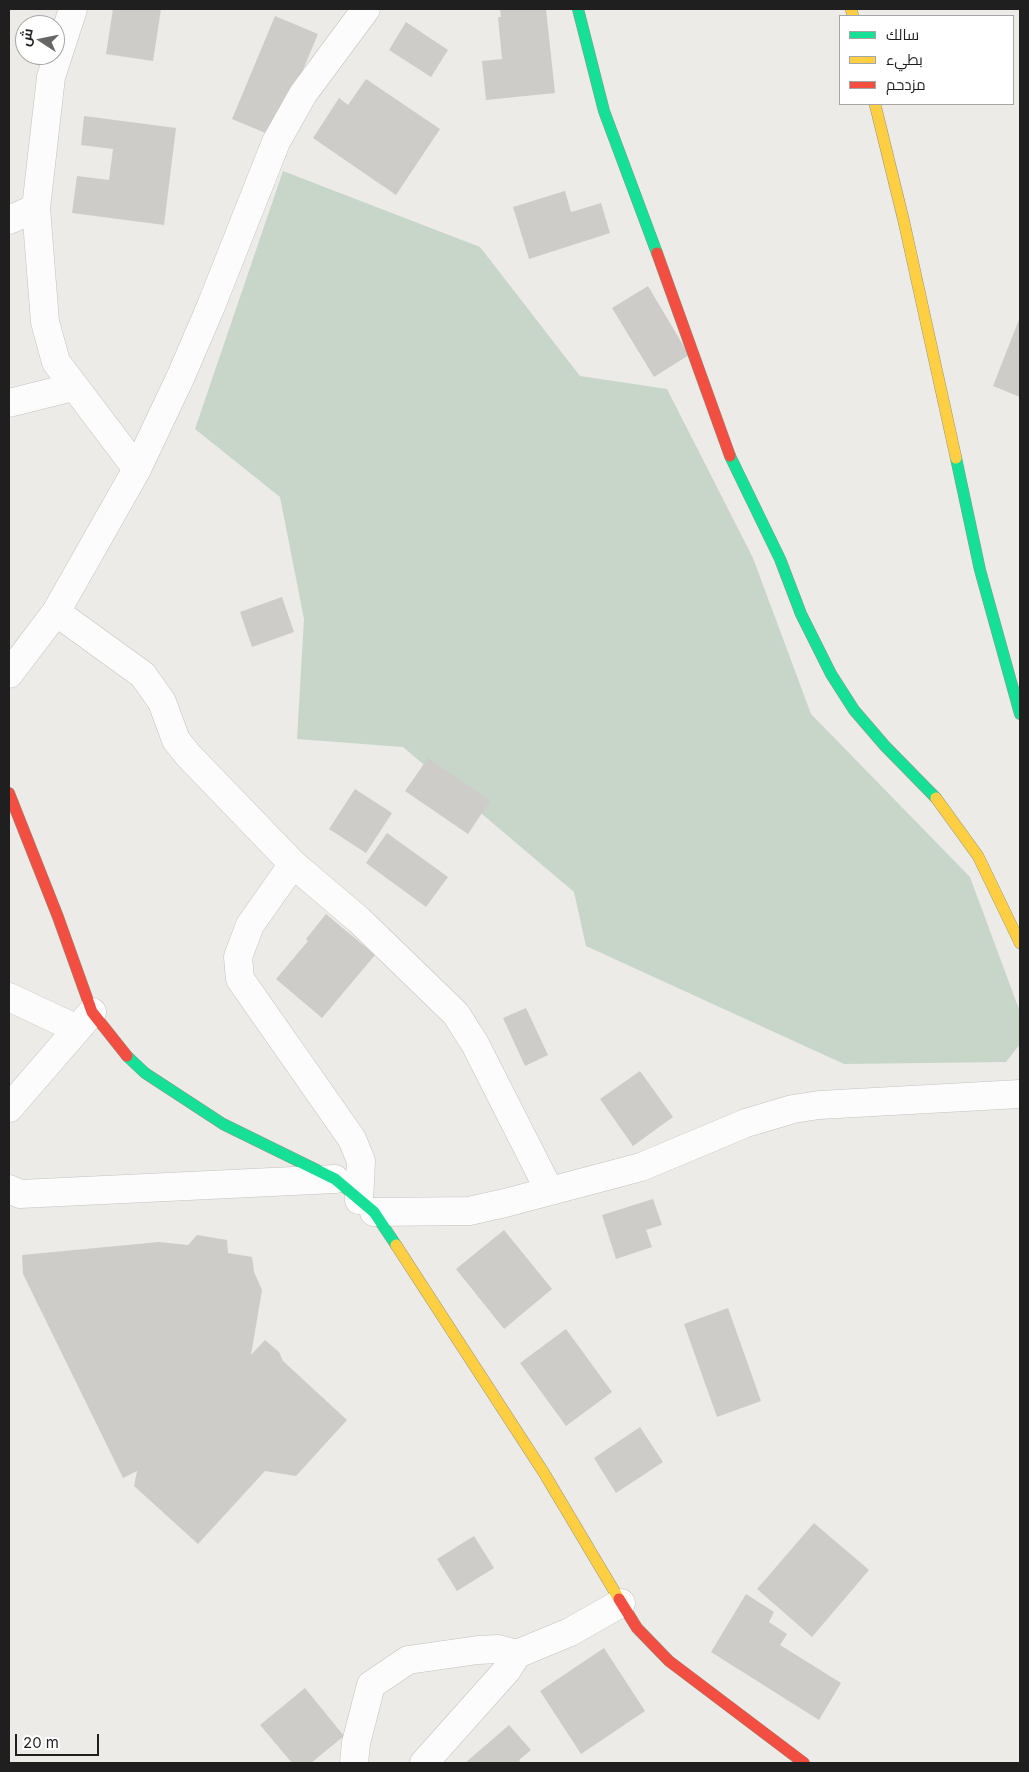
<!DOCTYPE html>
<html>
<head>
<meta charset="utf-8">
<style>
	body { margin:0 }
	#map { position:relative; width:1029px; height:1772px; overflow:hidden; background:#ecebe8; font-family:Inter,Cairo,sans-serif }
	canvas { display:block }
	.frame { position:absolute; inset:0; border:10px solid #1f1f1f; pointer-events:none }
	.legend { position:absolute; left:839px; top:15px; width:175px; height:90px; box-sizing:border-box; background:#fff; border:1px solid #a5a5a5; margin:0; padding:6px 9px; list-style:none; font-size:15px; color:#1f1f1f }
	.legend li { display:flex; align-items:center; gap:10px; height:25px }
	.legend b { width:25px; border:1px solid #a5a5a5 }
	.north { position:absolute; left:15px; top:15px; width:50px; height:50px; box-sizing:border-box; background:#fff; border:1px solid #a5a5a5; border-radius:50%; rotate:281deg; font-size:14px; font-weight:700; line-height:20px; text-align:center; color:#1f1f1f }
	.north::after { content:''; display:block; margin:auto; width:18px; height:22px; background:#676665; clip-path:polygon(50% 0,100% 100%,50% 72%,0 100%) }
	.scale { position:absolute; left:15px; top:1734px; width:84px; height:22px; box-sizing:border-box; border:2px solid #1f1f1f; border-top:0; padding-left:6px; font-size:15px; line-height:18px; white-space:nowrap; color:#1f1f1f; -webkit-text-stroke:4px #fff; paint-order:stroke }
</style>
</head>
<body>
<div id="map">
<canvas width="1029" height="1772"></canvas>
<div class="frame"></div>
<ul class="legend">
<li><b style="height:6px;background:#16e098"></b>سالك</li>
<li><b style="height:6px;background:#ffcf43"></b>بطيء</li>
<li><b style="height:6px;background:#f24e42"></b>مزدحم</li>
</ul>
<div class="north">ش</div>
<div class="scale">20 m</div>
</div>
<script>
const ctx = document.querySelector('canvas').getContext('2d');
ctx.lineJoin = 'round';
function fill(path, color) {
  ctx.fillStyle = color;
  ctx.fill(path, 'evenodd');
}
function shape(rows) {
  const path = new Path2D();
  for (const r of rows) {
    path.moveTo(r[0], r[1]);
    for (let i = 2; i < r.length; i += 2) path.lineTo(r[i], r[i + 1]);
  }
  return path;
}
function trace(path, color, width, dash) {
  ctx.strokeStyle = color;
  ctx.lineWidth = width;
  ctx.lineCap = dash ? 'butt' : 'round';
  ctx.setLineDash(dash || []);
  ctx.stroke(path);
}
fill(shape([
	[283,171,480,247,580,376,667,389,753,558,811,714,970,877,1020,1012,1020,1044,1006,1062,844,1064,586,946,574,892,403,747,297,739,304,619,280,497,195,429]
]), '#c7d6c9');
fill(shape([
	[113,9,161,9,153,61,106,54],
	[500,9,546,9,555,93,486,100,482,61,502,59,498,17,501,17],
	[275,16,318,34,275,137,232,119],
	[406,22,448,50,431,77,389,50],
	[366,79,440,129,396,195,313,138,339,98,348,105],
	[84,116,176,128,164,225,72,213,77,176,109,180,113,149,81,145],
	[565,191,571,212,601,203,610,233,529,259,513,207],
	[648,286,689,355,654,377,612,308],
	[1020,317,1020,397,993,386],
	[282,597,294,632,252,647,240,612],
	[428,758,490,801,468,834,405,791],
	[355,789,392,813,366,853,329,829],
	[387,833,448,877,426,907,366,863],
	[326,914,375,955,322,1018,276,979,308,941,306,939],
	[526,1008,548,1055,525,1066,503,1018],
	[640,1071,673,1117,633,1146,600,1099],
	[653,1199,662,1225,646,1230,652,1247,616,1259,602,1215],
	[504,1230,552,1289,504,1329,456,1269],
	[197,1235,227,1240,228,1253,252,1257,254,1272,262,1290,251,1355,265,1340,279,1352,283,1361,347,1420,296,1476,265,1471,198,1544,134,1486,137,1471,123,1478,23,1274,22,1255,159,1242,188,1245],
	[728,1308,761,1401,717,1417,684,1324],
	[566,1329,612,1392,566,1426,520,1363],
	[640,1427,663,1462,616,1493,594,1458],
	[814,1523,869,1570,812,1637,757,1589],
	[474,1536,494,1568,457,1591,437,1559],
	[746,1594,774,1612,769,1622,787,1634,780,1645,841,1683,819,1720,711,1652],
	[604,1648,645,1711,581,1754,540,1691],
	[305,1688,344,1736,311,1763,292,1763,260,1725],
	[509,1725,531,1750,519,1760,521,1763,465,1763]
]), '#cdccc9');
const street = shape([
	[73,9,51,77,36,208,45,322,56,362,137,469],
	[9,220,36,208],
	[9,403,73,387],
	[56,612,143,675,162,702,176,740,188,755,293,864,359,920,456,1014,475,1044,549,1190],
	[9,674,56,612,137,469,181,376,211,306,276,142,303,94,366,9],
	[293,864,250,925,238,957,240,979,352,1139,361,1161,359,1200],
	[9,997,77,1029],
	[9,1108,92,1012],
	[9,1189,20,1194,335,1179],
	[374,1212,469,1211,505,1203,641,1167,746,1123,793,1109,819,1105,1020,1094],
	[354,1763,356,1743,371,1685,408,1660,478,1650,498,1649,517,1654,570,1632,621,1603],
	[424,1763,507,1670,517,1654]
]);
const fast = shape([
	[578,9,604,111,657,253],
	[730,456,780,559,801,614,831,674,854,710,885,746,936,798],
	[956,458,980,570,1020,714],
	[127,1056,145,1073,223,1124,335,1179,374,1212,396,1245]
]);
const slow = shape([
	[851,9,853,16],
	[875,104,904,222,956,458],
	[936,798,978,856,1020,943],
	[396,1245,544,1473,619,1599]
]);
const jam = shape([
	[657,253,730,456],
	[9,793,58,917,92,1012,127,1056],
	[619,1599,637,1628,669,1661,804,1763]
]);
trace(street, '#c2c2c0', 29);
trace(fast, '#929582', 12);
trace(slow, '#929582', 12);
trace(jam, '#929582', 12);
trace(street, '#fcfcfc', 28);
trace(fast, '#16e098', 11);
trace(slow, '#ffcf43', 11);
trace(jam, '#f24e42', 11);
</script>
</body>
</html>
